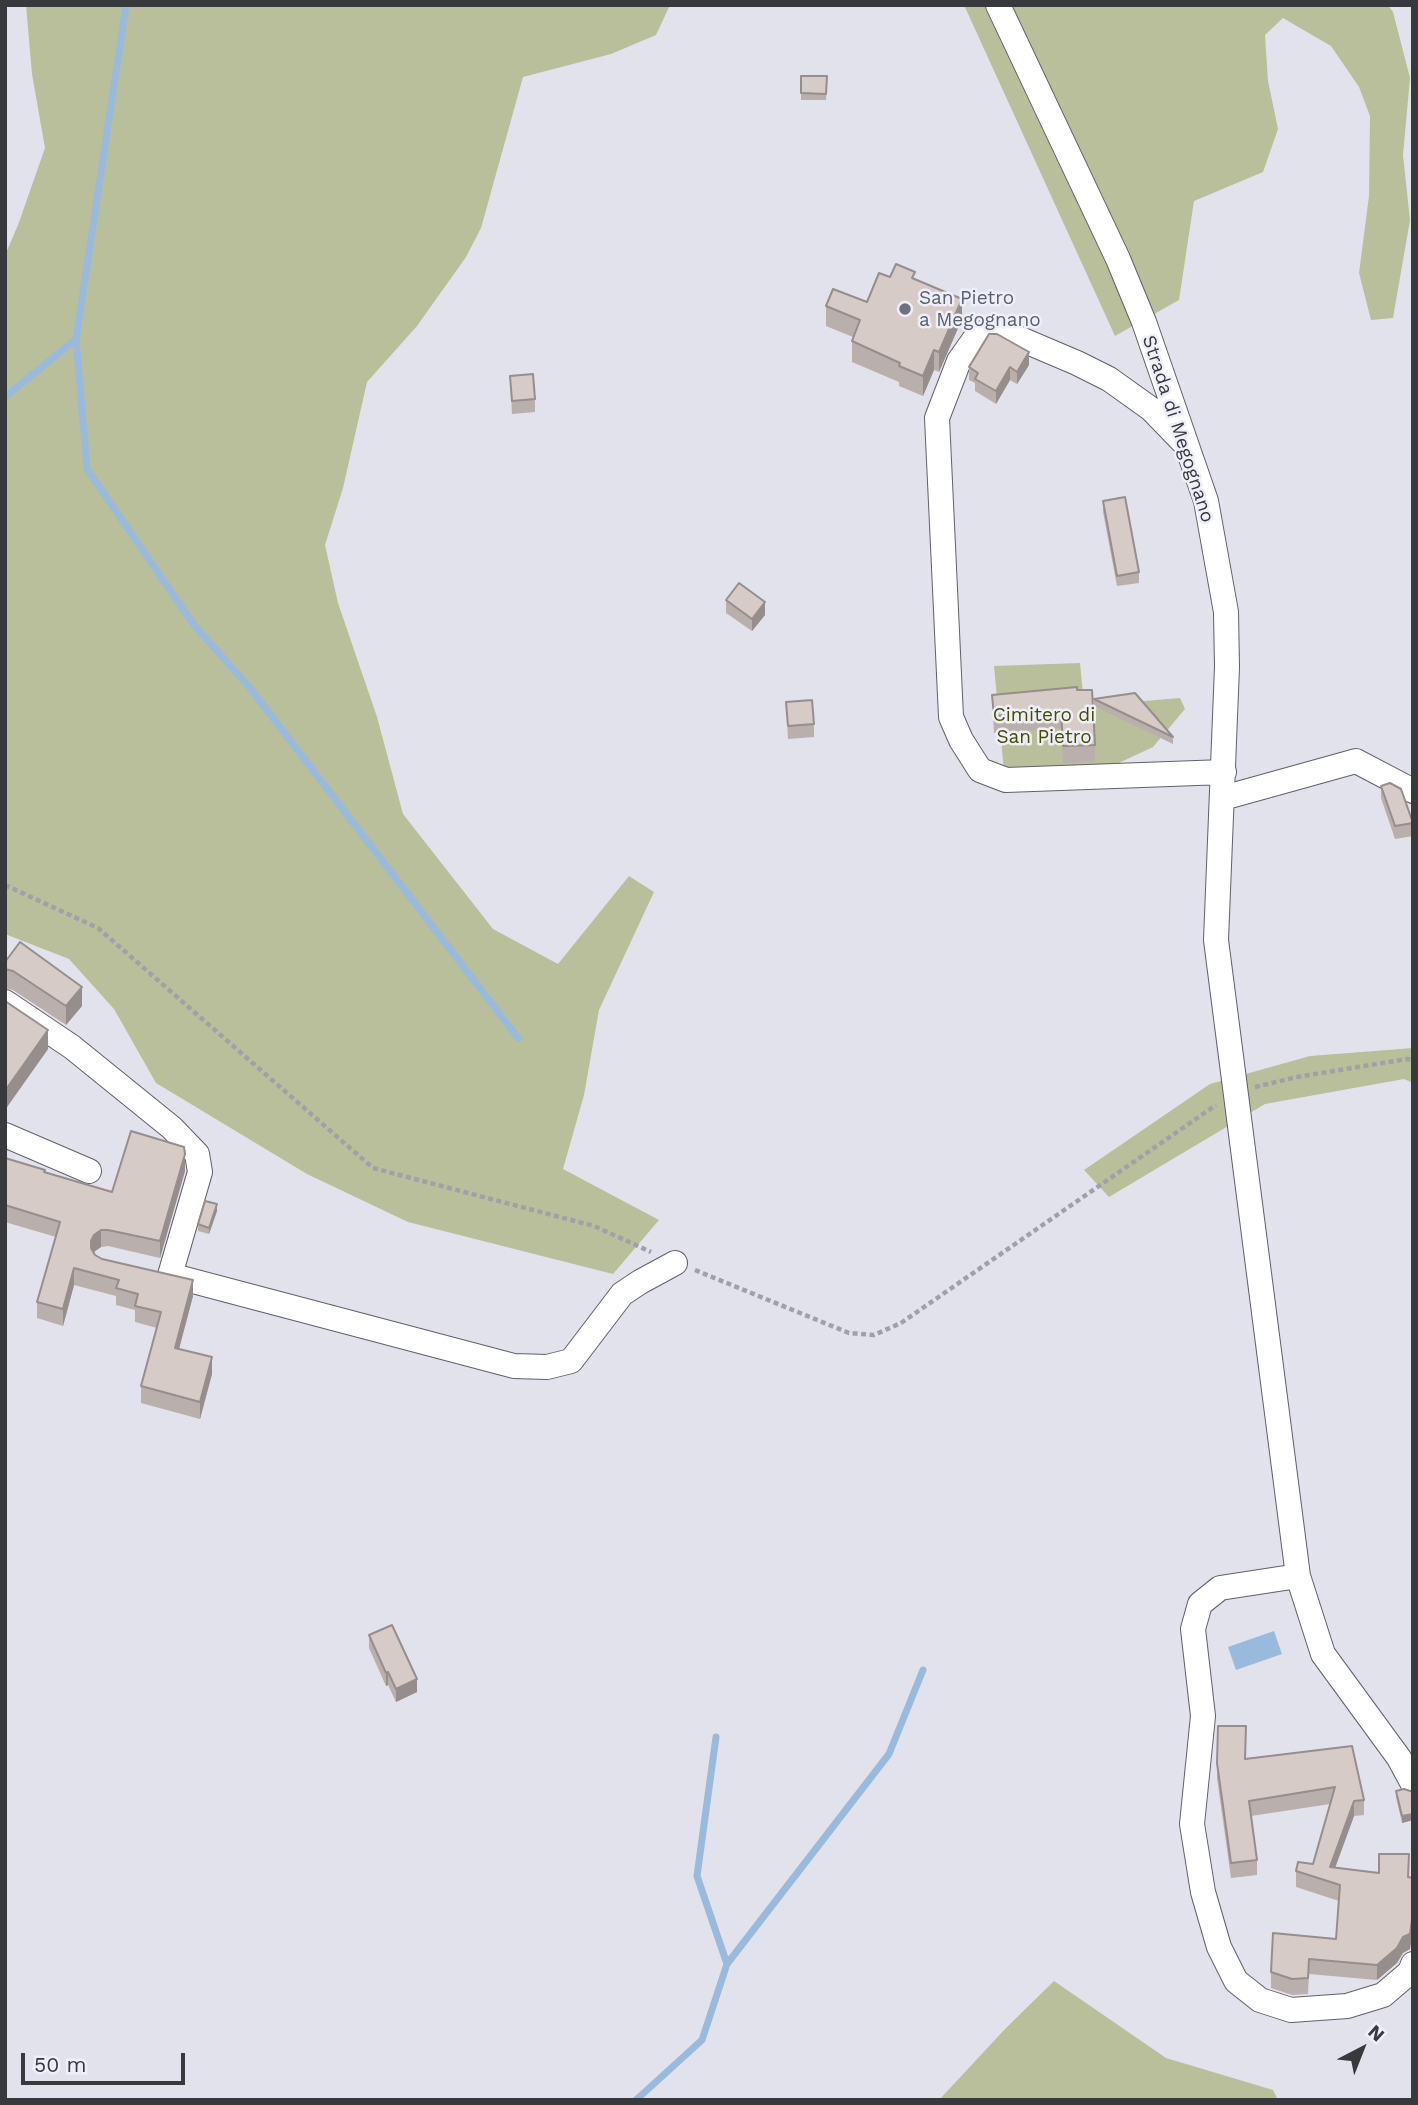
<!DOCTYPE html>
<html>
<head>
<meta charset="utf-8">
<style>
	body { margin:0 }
	#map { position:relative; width:1418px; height:2105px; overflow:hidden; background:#e1e2ec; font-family:"Work Sans",sans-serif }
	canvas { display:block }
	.frame { position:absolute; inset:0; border:7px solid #38393d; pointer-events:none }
	.north { position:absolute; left:1327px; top:2014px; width:70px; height:70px; -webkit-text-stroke:5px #eeeff9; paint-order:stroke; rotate:42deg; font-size:19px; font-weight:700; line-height:28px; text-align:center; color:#38393d }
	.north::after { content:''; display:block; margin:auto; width:24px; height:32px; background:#38393d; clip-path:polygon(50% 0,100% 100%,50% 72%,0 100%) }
	.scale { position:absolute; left:21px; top:2053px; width:164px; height:32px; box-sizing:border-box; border:4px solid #38393d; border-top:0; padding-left:9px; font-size:21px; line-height:24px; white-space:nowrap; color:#38393d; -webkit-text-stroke:5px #eeeff9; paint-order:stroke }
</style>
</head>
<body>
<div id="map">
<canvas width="1418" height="2105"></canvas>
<div class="frame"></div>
<div class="north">N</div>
<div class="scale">50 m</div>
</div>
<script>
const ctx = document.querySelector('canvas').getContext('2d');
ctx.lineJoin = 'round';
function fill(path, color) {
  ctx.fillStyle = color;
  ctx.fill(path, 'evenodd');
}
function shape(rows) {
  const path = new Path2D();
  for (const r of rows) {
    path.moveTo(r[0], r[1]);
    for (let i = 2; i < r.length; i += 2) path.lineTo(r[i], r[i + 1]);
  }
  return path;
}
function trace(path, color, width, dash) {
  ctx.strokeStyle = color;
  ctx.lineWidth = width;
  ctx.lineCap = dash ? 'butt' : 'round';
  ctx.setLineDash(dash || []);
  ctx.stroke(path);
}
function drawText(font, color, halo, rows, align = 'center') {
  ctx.font = font + ' "Work Sans",sans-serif';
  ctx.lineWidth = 5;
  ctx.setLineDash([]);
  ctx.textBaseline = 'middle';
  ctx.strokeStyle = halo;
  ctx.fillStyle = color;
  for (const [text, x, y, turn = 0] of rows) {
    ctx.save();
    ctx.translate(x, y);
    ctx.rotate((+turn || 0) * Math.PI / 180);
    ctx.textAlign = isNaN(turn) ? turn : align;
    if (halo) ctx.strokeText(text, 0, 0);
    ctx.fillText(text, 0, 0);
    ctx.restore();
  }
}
fill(shape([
	[26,5,670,5,656,35,611,54,523,77,481,228,466,257,417,326,367,382,343,488,325,545,338,603,377,717,403,814,493,929,558,964,629,876,654,892,599,1010,584,1095,563,1169,659,1220,613,1274,408,1222,307,1174,156,1083,114,1009,69,959,5,934,5,255,18,225,45,148,32,74],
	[964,5,1388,5,1393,12,1410,78,1403,155,1410,220,1393,318,1371,320,1359,273,1369,196,1370,116,1359,87,1331,46,1283,18,1265,35,1268,81,1278,129,1263,172,1194,201,1179,300,1115,336],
	[1080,663,1084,706,1180,698,1185,709,1153,747,1106,769,1004,771,994,666],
	[1413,1048,1413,1083,1404,1079,1265,1104,1109,1197,1084,1170,1210,1084,1310,1056],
	[1054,1981,1166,2058,1273,2090,1278,2100,939,2100,1005,2029]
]), '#b9bf9b');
fill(shape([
	[1274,1631,1282,1654,1236,1670,1228,1647]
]), '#9abadd');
trace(shape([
	[126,5,76,339,87,469,194,625,250,688,518,1038],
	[5,397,76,339],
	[716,1737,697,1876,727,1964],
	[636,2100,702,2040,727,1964,889,1754,923,1670]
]), '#9abadd', 7);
const minor = shape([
	[998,5,1118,259,1144,322,1206,501,1226,612,1227,667,1216,940,1298,1576,1323,1654,1399,1758,1413,1784],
	[1182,441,1151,409,1109,379,1077,363,1004,332,987,331,976,337,959,361,937,418,951,717,961,740,980,770,1006,780,1224,772],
	[1223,798,1356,761,1413,791],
	[5,1002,72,1047,172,1128,197,1154,200,1172,170,1275,514,1366,547,1367,571,1361,622,1294,640,1282,675,1263],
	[5,1135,89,1171],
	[1298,1576,1220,1588,1200,1604,1193,1629,1203,1716,1192,1824,1203,1892,1219,1947,1236,1981,1260,2000,1291,2010,1347,2006,1383,1995,1410,1972,1413,1964]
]);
trace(minor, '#60616a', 26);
trace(shape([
	[5,885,98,928,373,1168,594,1226,651,1252],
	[1255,1087,1297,1077,1407,1059,1413,1060],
	[695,1270,849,1333,874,1335,901,1323,1216,1105]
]), '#a0a1a8', 4.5, [5, 3.5]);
trace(minor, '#fff', 24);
fill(shape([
	[801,76,827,83,826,100,801,100],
	[890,277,915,279,962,319,939,372,934,370,923,396,899,386,899,382,852,362,852,341,853,337,826,326,826,306,867,302],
	[1029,365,1017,384,1010,380,996,404,975,391,975,383,969,380,969,367],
	[510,376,535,399,535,412,512,414],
	[1103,501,1139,572,1139,583,1117,586,1103,512],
	[726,600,765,615,752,631,726,613],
	[1077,690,1095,745,1095,762,1063,763,1061,728,994,733,992,695],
	[1094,699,1173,737,1173,744,1094,706],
	[786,702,814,724,814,737,788,739],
	[1381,786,1413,823,1413,836,1395,839,1381,798],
	[5,962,82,1006,66,1025,13,990,5,988],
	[5,1001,48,1049,7,1107,5,1105],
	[5,1158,45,1172,112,1192,185,1171,160,1258,108,1246,101,1247,93,1252,95,1255,102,1259,193,1296,179,1349,212,1374,200,1419,141,1403,141,1386,157,1328,135,1322,135,1310,116,1305,116,1296,74,1285,63,1326,37,1318,37,1302,56,1237,5,1222],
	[217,1211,209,1234,198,1231,198,1224],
	[369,1635,417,1692,396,1702,388,1685,386,1686,369,1648],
	[1218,1726,1246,1759,1352,1746,1364,1800,1364,1815,1354,1816,1335,1867,1413,1878,1413,1927,1410,1949,1403,1953,1397,1963,1377,1980,1309,1974,1308,1994,1292,1995,1271,1988,1271,1972,1336,1939,1339,1901,1296,1887,1296,1871,1313,1864,1330,1804,1251,1816,1257,1860,1257,1875,1231,1878,1217,1778],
	[1396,1791,1413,1792,1413,1820,1402,1823,1396,1797]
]), '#b9afac');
fill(shape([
	[962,299,962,319,939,372,939,352],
	[934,350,934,370,923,396,923,376],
	[1029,352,1029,365,1017,384,1017,372],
	[1010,367,1010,380,996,404,996,391],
	[765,602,765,615,752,631,752,619],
	[82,987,82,1006,66,1025,66,1006],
	[48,1030,48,1049,7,1107,7,1088],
	[185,1154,185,1171,160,1258,160,1241],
	[217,1204,217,1211,209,1234,209,1228],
	[101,1230,101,1247,94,1252,91,1257,91,1241,94,1235],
	[74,1268,74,1285,63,1326,63,1309],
	[193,1280,193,1296,175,1364,175,1348],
	[212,1357,212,1374,200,1419,200,1402],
	[388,1672,388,1685,386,1686,386,1673],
	[417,1679,417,1692,396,1702,396,1689],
	[1354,1801,1354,1816,1330,1882,1330,1867],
	[1413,1814,1413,1820,1402,1823,1402,1816],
	[1413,1912,1413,1927,1410,1949,1403,1953,1397,1963,1377,1980,1377,1965,1403,1937]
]), '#968e8c');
const building = shape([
	[801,76,827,76,826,94,801,93,801,76],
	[896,264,915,272,912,278,962,299,939,352,934,350,923,376,899,366,900,363,852,341,860,320,826,306,833,289,867,302,879,273,890,277,896,264],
	[989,334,997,334,1029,352,1017,372,1010,367,996,391,975,379,978,373,969,367,989,334],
	[533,374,535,399,512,401,510,376,533,374],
	[1125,497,1139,572,1117,576,1103,501,1125,497],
	[739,583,765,602,752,619,726,600,739,583],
	[1077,687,1077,690,1092,690,1095,745,1063,746,1061,711,994,716,992,695,1077,687],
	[1135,693,1173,737,1094,699,1135,693],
	[812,700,814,724,788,726,786,702,812,700],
	[1390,783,1401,789,1413,823,1395,826,1381,786,1390,783],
	[20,942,82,987,66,1006,13,971,5,969,5,962,20,942],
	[5,1001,48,1030,7,1088,5,1087,5,1001],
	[131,1131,184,1147,185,1154,160,1241,108,1230,101,1230,94,1235,91,1241,91,1248,95,1255,102,1259,193,1280,175,1348,212,1357,200,1402,141,1386,161,1312,135,1306,138,1294,116,1288,119,1280,74,1268,63,1309,37,1302,60,1222,5,1205,5,1158,45,1170,44,1172,112,1192,131,1131],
	[205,1201,217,1204,209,1228,198,1224,205,1201],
	[392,1625,417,1679,396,1689,388,1672,386,1673,369,1635,392,1625],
	[1218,1726,1246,1726,1245,1759,1352,1746,1364,1800,1354,1801,1330,1867,1379,1873,1379,1854,1409,1854,1408,1877,1413,1878,1413,1912,1410,1934,1403,1937,1397,1948,1377,1965,1309,1959,1308,1978,1292,1979,1271,1972,1273,1933,1336,1939,1340,1885,1296,1871,1298,1862,1313,1864,1335,1787,1249,1801,1257,1860,1231,1863,1217,1763,1218,1726],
	[1404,1789,1413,1792,1413,1814,1402,1816,1396,1791,1404,1789]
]);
fill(building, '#d7cbc8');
trace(building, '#968e8c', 2);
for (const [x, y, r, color] of [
	[905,309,7,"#6b7280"]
]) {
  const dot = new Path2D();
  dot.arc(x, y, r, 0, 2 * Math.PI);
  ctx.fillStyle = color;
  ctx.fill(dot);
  trace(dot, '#eeeff9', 2.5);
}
drawText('19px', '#5b616d', '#eeeff9', [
	["San Pietro",919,298],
	["a Megognano",919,320]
], 'left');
drawText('19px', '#38393d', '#eeeff9', [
	["Strada di Megognano",1178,429,72]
]);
drawText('19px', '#454c00', '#eeeff9', [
	["Cimitero di",1044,715],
	["San Pietro",1044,737]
]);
</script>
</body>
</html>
